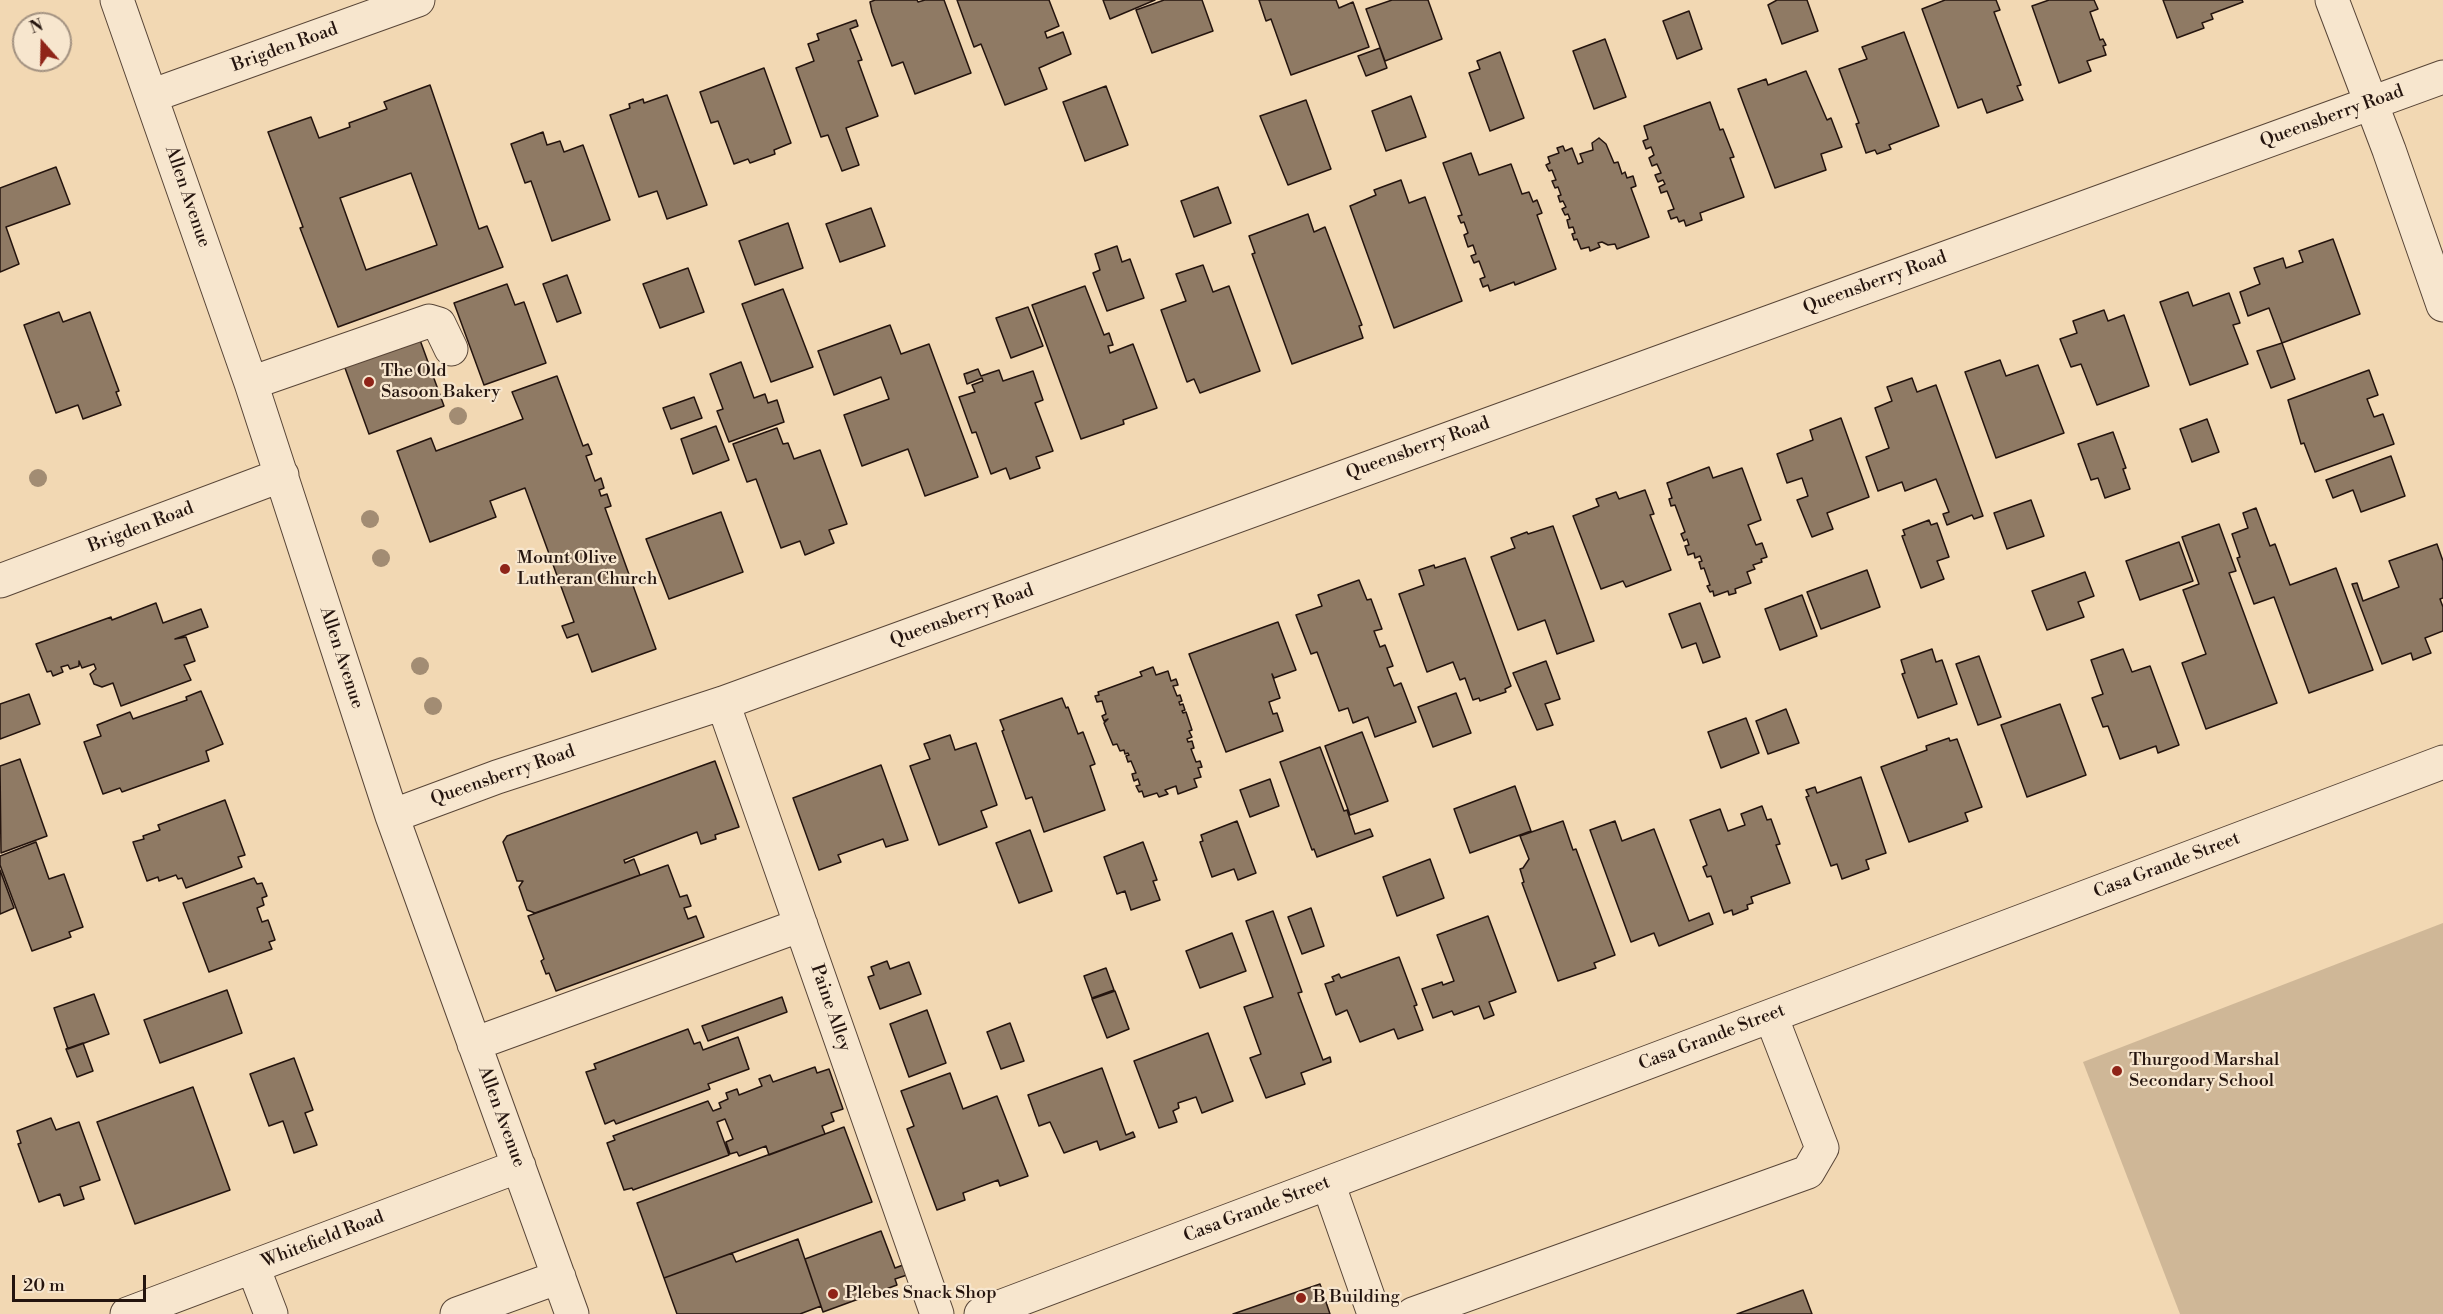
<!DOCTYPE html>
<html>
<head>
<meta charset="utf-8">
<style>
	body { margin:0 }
	#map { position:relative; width:2443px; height:1314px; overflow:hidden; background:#f2d8b3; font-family:"Libre Bodoni",serif }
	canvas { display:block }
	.north { position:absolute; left:12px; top:12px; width:60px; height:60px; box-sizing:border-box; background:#f7e6ce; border:2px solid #a39281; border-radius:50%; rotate:340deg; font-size:16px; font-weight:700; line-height:24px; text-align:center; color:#24140e }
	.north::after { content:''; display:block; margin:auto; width:21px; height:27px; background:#8f2418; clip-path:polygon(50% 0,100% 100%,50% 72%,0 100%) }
	.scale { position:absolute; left:12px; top:1275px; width:134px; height:27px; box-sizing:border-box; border:3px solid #24140e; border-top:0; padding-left:8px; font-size:18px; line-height:21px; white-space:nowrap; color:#24140e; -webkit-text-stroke:4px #f7e6ce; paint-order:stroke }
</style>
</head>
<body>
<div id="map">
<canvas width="2443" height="1314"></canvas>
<div class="north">N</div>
<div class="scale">20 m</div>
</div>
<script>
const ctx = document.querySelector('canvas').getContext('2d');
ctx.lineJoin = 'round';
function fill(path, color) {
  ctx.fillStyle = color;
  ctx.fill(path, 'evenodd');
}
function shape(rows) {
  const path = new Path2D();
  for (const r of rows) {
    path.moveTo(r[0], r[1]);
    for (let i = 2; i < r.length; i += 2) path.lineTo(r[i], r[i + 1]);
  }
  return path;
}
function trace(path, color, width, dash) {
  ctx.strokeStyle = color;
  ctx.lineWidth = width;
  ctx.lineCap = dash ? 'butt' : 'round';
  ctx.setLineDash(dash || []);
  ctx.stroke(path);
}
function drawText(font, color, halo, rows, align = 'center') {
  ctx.font = font + ' "Libre Bodoni",serif';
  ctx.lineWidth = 4.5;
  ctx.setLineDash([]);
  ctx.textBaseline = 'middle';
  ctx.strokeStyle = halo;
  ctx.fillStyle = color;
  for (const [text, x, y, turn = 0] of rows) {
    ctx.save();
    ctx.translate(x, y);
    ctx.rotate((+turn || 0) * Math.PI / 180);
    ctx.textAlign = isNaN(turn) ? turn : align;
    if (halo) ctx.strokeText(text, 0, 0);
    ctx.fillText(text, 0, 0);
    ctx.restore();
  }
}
fill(shape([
	[2443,923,2443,1314,2180,1314,2083,1062]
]), '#cfb797');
const building = shape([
	[875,0,917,0,918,2,925,0,944,0,971,73,915,94,903,62,892,66,872,12,870,2,875,0],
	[957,0,1049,0,1059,26,1045,32,1047,38,1063,32,1071,54,1039,68,1047,89,1005,105,981,44,974,47,957,0],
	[1103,0,1155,0,1110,19,1103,0],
	[1164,0,1202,0,1213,31,1152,53,1136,10,1164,0],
	[1259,0,1336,0,1339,8,1353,2,1369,47,1291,75,1271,19,1266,21,1259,0],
	[1392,0,1428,0,1442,39,1385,61,1366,9,1392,0],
	[1777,0,1807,0,1818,31,1782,44,1768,5,1777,0],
	[1945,0,1996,0,2000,10,1994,12,2021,85,2017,86,2023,100,1987,113,1982,99,1958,108,1922,9,1945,0],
	[2049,0,2094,0,2098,9,2090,12,2100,40,2103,39,2106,45,2103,46,2106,55,2087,61,2091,71,2059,83,2032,6,2049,0],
	[2163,0,2242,0,2243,2,2211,14,2213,19,2202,23,2204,28,2177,38,2163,0],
	[1689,11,1702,49,1677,59,1663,21,1689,11],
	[856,20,858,26,850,29,862,60,858,61,878,116,846,128,859,165,842,171,828,135,821,137,796,68,814,61,808,44,819,40,817,34,856,20],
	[1904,32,1939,126,1889,145,1891,149,1877,154,1875,150,1866,153,1856,124,1859,123,1839,69,1867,59,1862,47,1904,32],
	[1605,39,1626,97,1594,109,1573,51,1605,39],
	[1380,48,1387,68,1366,76,1358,56,1380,48],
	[1500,52,1524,118,1490,131,1469,73,1480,69,1477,61,1500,52],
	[764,68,791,143,774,150,775,154,750,163,748,159,734,164,718,121,711,123,700,92,764,68],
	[1806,71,1827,120,1831,118,1842,147,1821,154,1826,170,1775,188,1738,89,1766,79,1768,85,1806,71],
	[430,85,479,229,487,226,503,267,338,327,300,228,303,227,268,132,311,117,319,138,350,127,349,123,387,109,384,102,430,85],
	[411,173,437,245,366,270,340,198,411,173],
	[1106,86,1128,145,1085,161,1063,102,1106,86],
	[667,95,707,205,667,219,657,191,639,197,610,115,630,108,629,104,643,99,644,103,667,95],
	[1411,96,1426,137,1386,151,1372,111,1411,96],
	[1306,100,1331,169,1288,185,1260,116,1306,100],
	[1710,102,1720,130,1723,129,1734,157,1730,158,1744,197,1700,213,1702,220,1686,226,1684,220,1679,222,1677,217,1671,219,1668,211,1674,209,1667,191,1661,193,1659,187,1665,184,1663,180,1658,182,1655,175,1661,173,1657,164,1652,166,1649,158,1654,155,1651,147,1646,149,1643,141,1648,139,1644,126,1710,102],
	[543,132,547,145,560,141,564,152,583,145,610,220,552,241,531,181,525,183,511,144,543,132],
	[1599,138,1606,144,1614,163,1618,162,1622,174,1625,172,1627,178,1633,176,1636,186,1631,188,1649,237,1617,249,1615,244,1608,245,1602,242,1598,243,1600,247,1590,251,1589,247,1581,249,1577,239,1574,240,1572,234,1575,233,1573,227,1569,228,1567,220,1570,219,1568,214,1565,215,1562,209,1566,207,1563,201,1560,202,1558,196,1561,195,1558,187,1555,188,1552,181,1556,180,1552,170,1549,171,1546,165,1550,163,1548,157,1559,153,1557,148,1563,146,1565,151,1572,148,1578,164,1583,162,1580,154,1593,150,1592,143,1599,138],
	[1471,153,1479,175,1511,164,1522,194,1529,192,1533,202,1537,200,1542,213,1537,215,1556,269,1515,285,1514,282,1490,291,1488,285,1483,287,1480,279,1485,277,1479,261,1474,263,1471,256,1476,254,1473,245,1468,247,1464,235,1468,233,1464,222,1461,223,1458,216,1462,215,1443,163,1471,153],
	[56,167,70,204,6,227,19,264,0,272,0,188,56,167],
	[1401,180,1409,203,1425,197,1462,301,1394,328,1350,206,1376,195,1374,190,1401,180],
	[1218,187,1231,223,1194,237,1181,201,1218,187],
	[871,208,885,246,840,262,826,224,871,208],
	[1308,214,1314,232,1325,227,1362,325,1359,326,1363,338,1292,364,1252,254,1255,253,1249,236,1308,214],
	[788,223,803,268,755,285,739,241,788,223],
	[2333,239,2360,314,2282,343,2269,308,2248,316,2240,292,2260,284,2254,268,2283,258,2286,268,2303,262,2299,251,2333,239],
	[1117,246,1122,262,1130,259,1144,298,1107,311,1093,273,1100,270,1095,254,1117,246],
	[1203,265,1213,292,1229,286,1260,371,1200,393,1194,379,1187,382,1161,310,1186,301,1176,274,1203,265],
	[688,268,704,312,660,328,643,284,688,268],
	[567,275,581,313,557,322,543,284,567,275],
	[507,284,515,305,524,302,546,363,484,385,454,303,507,284],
	[1085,286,1104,335,1109,333,1113,345,1108,346,1110,353,1133,344,1157,408,1123,420,1124,424,1081,439,1032,305,1085,286],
	[783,289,813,367,771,382,742,304,783,289],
	[2188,292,2193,306,2229,293,2240,323,2233,325,2248,364,2190,385,2160,302,2188,292],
	[1028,307,1043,346,1011,358,996,318,1028,307],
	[2104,310,2108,321,2124,315,2149,386,2097,405,2081,364,2071,367,2060,339,2077,333,2073,321,2104,310],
	[59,312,63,322,90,312,119,391,116,392,121,405,83,419,78,405,56,413,24,325,59,312],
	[890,325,901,354,929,344,978,477,925,496,908,449,862,466,844,415,889,399,881,377,834,395,818,351,890,325],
	[420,340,444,406,369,434,341,357,420,340],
	[2282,343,2295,379,2271,388,2257,351,2282,343],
	[2000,360,2006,376,2038,365,2064,433,1996,458,1965,372,2000,360],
	[741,362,754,398,765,394,768,403,777,400,784,422,729,442,717,411,723,409,710,374,741,362],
	[978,369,981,376,999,370,1003,381,1033,371,1043,400,1035,403,1053,451,1036,457,1040,468,1010,479,1006,468,991,474,976,432,972,433,959,397,975,392,972,385,983,381,982,378,967,384,964,374,978,369],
	[2369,370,2378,395,2367,399,2374,417,2383,414,2394,444,2315,472,2304,443,2301,444,2288,400,2369,370],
	[557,376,583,446,588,444,592,454,586,456,595,481,601,478,604,488,599,490,601,496,607,494,611,506,605,508,656,649,592,672,578,634,567,638,562,626,574,622,525,488,490,501,496,517,430,542,397,451,431,438,436,451,523,419,512,392,557,376],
	[1912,378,1917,392,1936,385,1983,516,1974,519,1972,515,1947,525,1943,514,1949,512,1936,479,1905,491,1902,482,1878,491,1866,457,1889,448,1875,408,1892,401,1887,387,1912,378],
	[694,397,702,418,671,429,663,408,694,397],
	[1841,418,1869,497,1827,513,1833,529,1812,537,1797,500,1808,496,1802,478,1787,483,1777,454,1813,440,1810,430,1841,418],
	[2207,419,2219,452,2192,462,2180,429,2207,419],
	[716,426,729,460,693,474,681,439,716,426],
	[777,428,783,444,788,443,794,459,820,450,847,524,829,530,834,543,805,555,800,541,781,548,756,479,747,482,733,444,777,428],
	[2113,432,2126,468,2123,469,2130,489,2105,498,2098,478,2091,480,2078,444,2113,432],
	[2391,456,2405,496,2361,512,2353,490,2333,498,2326,480,2391,456],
	[1709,467,1713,478,1742,468,1761,520,1748,525,1756,545,1762,543,1767,557,1761,559,1762,562,1753,565,1755,569,1747,572,1751,583,1735,589,1736,593,1729,595,1728,591,1714,596,1713,591,1710,592,1707,586,1710,585,1704,568,1701,569,1699,562,1702,561,1700,556,1695,558,1694,553,1688,555,1685,546,1689,545,1687,539,1684,541,1681,534,1685,532,1675,505,1671,506,1669,499,1672,498,1667,483,1709,467],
	[1645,490,1654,514,1650,515,1671,570,1626,587,1623,581,1601,589,1573,516,1599,506,1596,499,1616,492,1619,499,1645,490],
	[2031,500,2044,536,2007,549,1994,513,2031,500],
	[2256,508,2270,546,2275,544,2290,585,2336,568,2373,670,2309,693,2274,597,2254,604,2237,558,2240,557,2232,534,2248,528,2243,513,2256,508],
	[721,512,743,572,669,599,646,539,721,512],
	[1929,520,1931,525,1937,523,1949,557,1937,561,1944,579,1921,588,1902,536,1905,535,1903,530,1929,520],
	[2219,524,2236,571,2229,573,2277,703,2206,729,2182,663,2206,654,2183,590,2199,584,2182,537,2219,524],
	[1553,526,1594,641,1557,654,1545,620,1518,630,1491,557,1515,548,1511,538,1527,532,1528,534,1553,526],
	[2179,542,2193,581,2140,600,2126,561,2179,542],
	[2437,544,2443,561,2443,598,2440,599,2443,607,2443,631,2425,638,2431,653,2413,660,2411,653,2382,664,2352,584,2357,583,2363,601,2399,587,2389,561,2437,544],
	[1465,558,1511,686,1505,689,1506,692,1480,701,1479,698,1473,700,1465,678,1460,680,1453,662,1427,672,1399,594,1424,585,1419,570,1434,565,1435,568,1465,558],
	[1867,570,1880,607,1821,629,1807,592,1867,570],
	[2085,572,2094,596,2078,602,2084,617,2047,630,2032,591,2085,572],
	[1359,580,1367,600,1371,599,1382,629,1374,631,1380,647,1385,645,1393,666,1387,668,1394,686,1401,683,1416,722,1375,737,1368,717,1353,723,1348,708,1339,711,1317,652,1311,654,1296,615,1322,606,1318,595,1359,580],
	[1802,595,1817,636,1780,650,1765,609,1802,595],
	[156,603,163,623,201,609,208,627,175,639,186,637,195,661,184,665,191,680,121,706,113,683,102,687,94,684,90,674,96,669,94,664,82,668,79,661,79,666,70,669,68,665,61,667,63,672,53,676,51,671,47,672,36,644,111,617,112,620,156,603],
	[1700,603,1720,657,1703,663,1696,643,1682,648,1669,614,1700,603],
	[1278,622,1296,670,1274,678,1272,674,1280,698,1269,702,1273,714,1277,713,1283,731,1226,752,1189,654,1278,622],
	[1932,649,1936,662,1942,660,1957,704,1918,718,1902,674,1905,673,1901,660,1932,649],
	[2123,649,2132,672,2150,666,2179,745,2158,753,2156,746,2120,759,2108,726,2103,727,2092,698,2103,694,2091,660,2123,649],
	[1979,656,2001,717,1978,725,1956,664,1979,656],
	[1546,661,1560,699,1545,704,1553,725,1537,730,1513,673,1546,661],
	[1153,667,1156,675,1168,671,1171,681,1176,679,1178,685,1173,686,1177,696,1180,695,1182,701,1179,702,1180,705,1183,704,1185,710,1182,711,1183,713,1186,712,1192,730,1189,731,1192,737,1187,739,1188,742,1192,741,1194,748,1191,749,1196,762,1200,761,1202,767,1198,768,1201,777,1194,779,1197,787,1178,794,1176,786,1165,790,1168,794,1159,797,1157,793,1144,797,1142,791,1139,792,1136,786,1140,785,1138,779,1134,781,1132,774,1136,773,1131,761,1128,762,1126,756,1129,755,1128,753,1125,754,1124,750,1120,751,1117,744,1113,745,1104,723,1108,719,1104,721,1102,716,1106,714,1102,701,1097,702,1095,696,1099,695,1098,692,1142,676,1140,672,1153,667],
	[201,691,223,744,206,751,209,761,122,792,120,788,103,794,84,742,101,736,97,725,130,712,133,719,187,700,186,697,201,691],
	[1456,693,1471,733,1433,747,1418,707,1456,693],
	[29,694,40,724,0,739,0,704,29,694],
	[1062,698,1066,708,1068,707,1078,734,1083,732,1095,764,1090,766,1105,810,1044,832,1032,797,1026,799,1002,731,1004,730,1000,720,1062,698],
	[2060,704,2086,775,2027,797,2001,725,2060,704],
	[1786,709,1799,743,1768,754,1756,721,1786,709],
	[1746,718,1759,753,1721,768,1708,732,1746,718],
	[1362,732,1388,801,1350,815,1325,746,1362,732],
	[950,735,955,750,976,743,997,805,981,811,987,827,939,845,910,766,930,759,924,744,950,735],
	[1949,738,1950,741,1957,739,1982,807,1965,813,1968,821,1909,842,1881,767,1927,750,1926,746,1949,738],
	[1320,747,1344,811,1347,810,1355,834,1370,829,1373,836,1317,857,1314,849,1312,850,1280,762,1320,747],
	[20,759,47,836,1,853,0,766,20,759],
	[715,761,739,827,715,835,716,839,701,844,697,832,624,860,625,863,634,859,640,875,535,913,527,910,519,887,523,881,517,881,503,842,507,836,715,761],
	[881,765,908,840,886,847,883,839,838,855,841,862,819,870,793,798,881,765],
	[1861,777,1886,853,1866,860,1869,869,1842,879,1837,864,1831,866,1806,797,1809,796,1806,790,1815,787,1817,793,1861,777],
	[1270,779,1279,806,1250,817,1240,790,1270,779],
	[1515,786,1531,831,1470,853,1454,809,1515,786],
	[225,800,245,855,238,857,242,867,186,888,182,878,178,879,176,875,159,881,158,877,147,881,133,842,144,839,143,836,160,830,158,825,225,800],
	[1762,806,1767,820,1771,819,1780,844,1776,845,1790,883,1751,897,1753,903,1747,905,1748,909,1733,915,1732,910,1724,913,1711,876,1707,877,1703,867,1707,865,1690,820,1720,809,1728,831,1745,825,1741,814,1762,806],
	[1237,821,1256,873,1238,880,1234,869,1212,877,1200,842,1203,841,1201,835,1237,821],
	[1563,821,1573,850,1576,849,1615,955,1594,963,1596,968,1558,981,1522,883,1524,882,1520,869,1523,868,1529,859,1520,836,1563,821],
	[1615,821,1622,841,1654,829,1689,921,1709,913,1713,924,1659,946,1654,933,1631,942,1590,830,1615,821],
	[1030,830,1052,891,1019,903,996,843,1030,830],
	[36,842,49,879,64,874,83,927,69,932,71,937,32,951,0,865,0,856,36,842],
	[1143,842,1157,880,1153,881,1160,900,1131,910,1125,891,1117,894,1104,857,1143,842],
	[1430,859,1444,898,1397,916,1383,877,1430,859],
	[668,865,680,897,687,895,691,906,684,908,688,919,696,916,704,937,556,991,549,973,546,974,541,961,544,959,528,916,668,865],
	[0,870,14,908,0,914,0,870],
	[254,878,257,884,262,883,267,896,262,898,264,905,257,908,262,922,268,920,275,940,269,942,272,949,209,972,183,903,254,878],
	[1311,908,1324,946,1302,954,1288,917,1311,908],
	[1273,911,1302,992,1298,993,1323,1060,1330,1057,1331,1062,1301,1073,1305,1084,1266,1098,1250,1058,1261,1054,1244,1007,1273,997,1246,921,1273,911],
	[1488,916,1516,992,1489,1002,1494,1015,1484,1019,1479,1006,1454,1015,1452,1011,1433,1018,1422,989,1442,982,1443,985,1454,981,1437,935,1488,916],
	[1232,933,1246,971,1200,988,1186,951,1232,933],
	[1399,957,1417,1005,1414,1006,1423,1030,1398,1039,1394,1029,1360,1042,1347,1010,1336,1015,1325,984,1334,981,1332,977,1339,974,1341,978,1399,957],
	[887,961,890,969,909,962,921,994,880,1009,868,977,874,975,871,967,887,961],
	[1106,968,1114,990,1092,998,1084,976,1106,968],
	[227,990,242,1033,160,1063,144,1020,227,990],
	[1115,991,1129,1029,1107,1038,1092,999,1115,991],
	[94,994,109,1034,68,1049,54,1008,94,994],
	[782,997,787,1012,708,1041,702,1026,782,997],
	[927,1010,946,1063,909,1077,890,1024,927,1010],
	[1010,1023,1024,1061,1001,1069,987,1032,1010,1023],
	[688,1029,694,1044,700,1042,703,1050,738,1037,749,1069,708,1084,710,1089,616,1124,614,1120,605,1124,586,1072,596,1069,594,1064,688,1029],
	[1208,1033,1233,1101,1202,1113,1196,1097,1178,1103,1179,1108,1173,1111,1177,1122,1159,1128,1134,1061,1208,1033],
	[83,1043,93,1071,77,1077,66,1049,83,1043],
	[294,1058,313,1110,305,1113,317,1145,294,1153,283,1121,269,1126,250,1074,294,1058],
	[815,1067,817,1073,829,1069,843,1109,831,1113,834,1121,822,1126,825,1134,769,1155,766,1146,739,1156,737,1152,730,1154,726,1142,733,1139,725,1119,717,1122,729,1155,633,1190,632,1188,624,1190,607,1143,615,1140,613,1136,708,1101,713,1111,721,1108,719,1103,728,1099,726,1093,737,1089,739,1095,762,1086,759,1079,770,1075,773,1082,815,1067],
	[1102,1068,1126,1135,1133,1132,1135,1137,1100,1150,1097,1141,1064,1153,1050,1122,1039,1126,1028,1095,1102,1068],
	[950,1073,963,1109,997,1096,1028,1176,1000,1186,998,1180,963,1193,965,1200,937,1210,907,1129,914,1126,901,1091,950,1073],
	[193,1087,230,1190,135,1224,97,1122,193,1087],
	[51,1118,56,1130,79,1122,100,1180,80,1187,84,1199,64,1206,60,1194,39,1202,18,1144,21,1143,17,1131,51,1118],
	[844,1127,872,1202,664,1278,637,1203,844,1127],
	[881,1231,895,1268,903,1265,907,1275,895,1279,897,1285,823,1312,805,1259,881,1231],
	[798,1239,821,1306,800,1314,677,1314,664,1278,732,1253,736,1262,798,1239],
	[1320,1284,1330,1314,1233,1314,1320,1284],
	[1803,1290,1812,1314,1737,1314,1803,1290]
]);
fill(building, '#8f7a64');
trace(building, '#24140e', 1.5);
const minor = shape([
	[117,0,251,383,392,816,572,1314],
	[2332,0,2389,150,2443,305],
	[151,96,418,0],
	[251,383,429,321,439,324,451,349],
	[0,581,282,475],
	[723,703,937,1314],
	[392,816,497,777,723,703,2443,77],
	[474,1044,801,925],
	[1328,1183,1372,1308,1387,1314],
	[253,1267,271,1314],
	[127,1314,519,1166],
	[457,1314,559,1277],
	[981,1314,2443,762],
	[1413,1314,1808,1172,1822,1148,1771,1016]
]);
trace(minor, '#584537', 35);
trace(minor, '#f7e6ce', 33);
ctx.fillStyle = '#a28c73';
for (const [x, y] of [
	[458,416],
	[38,478],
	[370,519],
	[381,558],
	[420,666],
	[433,706]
]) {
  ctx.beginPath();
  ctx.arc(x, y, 9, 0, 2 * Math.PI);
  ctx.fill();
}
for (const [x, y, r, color] of [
	[369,382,6,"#8f2418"],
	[505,569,6,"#8f2418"],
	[2117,1071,6,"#8f2418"],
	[833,1294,6,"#8f2418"],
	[1301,1298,6,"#8f2418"]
]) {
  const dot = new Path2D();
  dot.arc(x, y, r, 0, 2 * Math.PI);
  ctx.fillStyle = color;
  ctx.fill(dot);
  trace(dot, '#f7e6ce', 2);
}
drawText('18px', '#24140e', '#f7e6ce', [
	["Brigden Road",285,48,-20],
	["Queensberry Road",2332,117,-20],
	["Allen Avenue",187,197,71],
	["Queensberry Road",1875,283,-20],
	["Queensberry Road",1418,449,-20],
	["Brigden Road",141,528,-21],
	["Queensberry Road",962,616,-20],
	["Allen Avenue",341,658,72],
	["Queensberry Road",503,776,-19],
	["Casa Grande Street",2167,866,-21],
	["Paine Alley",830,1008,71],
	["Casa Grande Street",1712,1038,-21],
	["Allen Avenue",501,1117,70],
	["Casa Grande Street",1257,1210,-21],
	["Whitefield Road",323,1240,-21]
]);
drawText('18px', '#24140e', '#f7e6ce', [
	["The Old",381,372],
	["Sasoon Bakery",381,393],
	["Mount Olive",517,559],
	["Lutheran Church",517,580],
	["Thurgood Marshal",2129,1061],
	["Secondary School",2129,1082],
	["Plebes Snack Shop",845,1294],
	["B Building",1313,1298]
], 'left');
</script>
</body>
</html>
